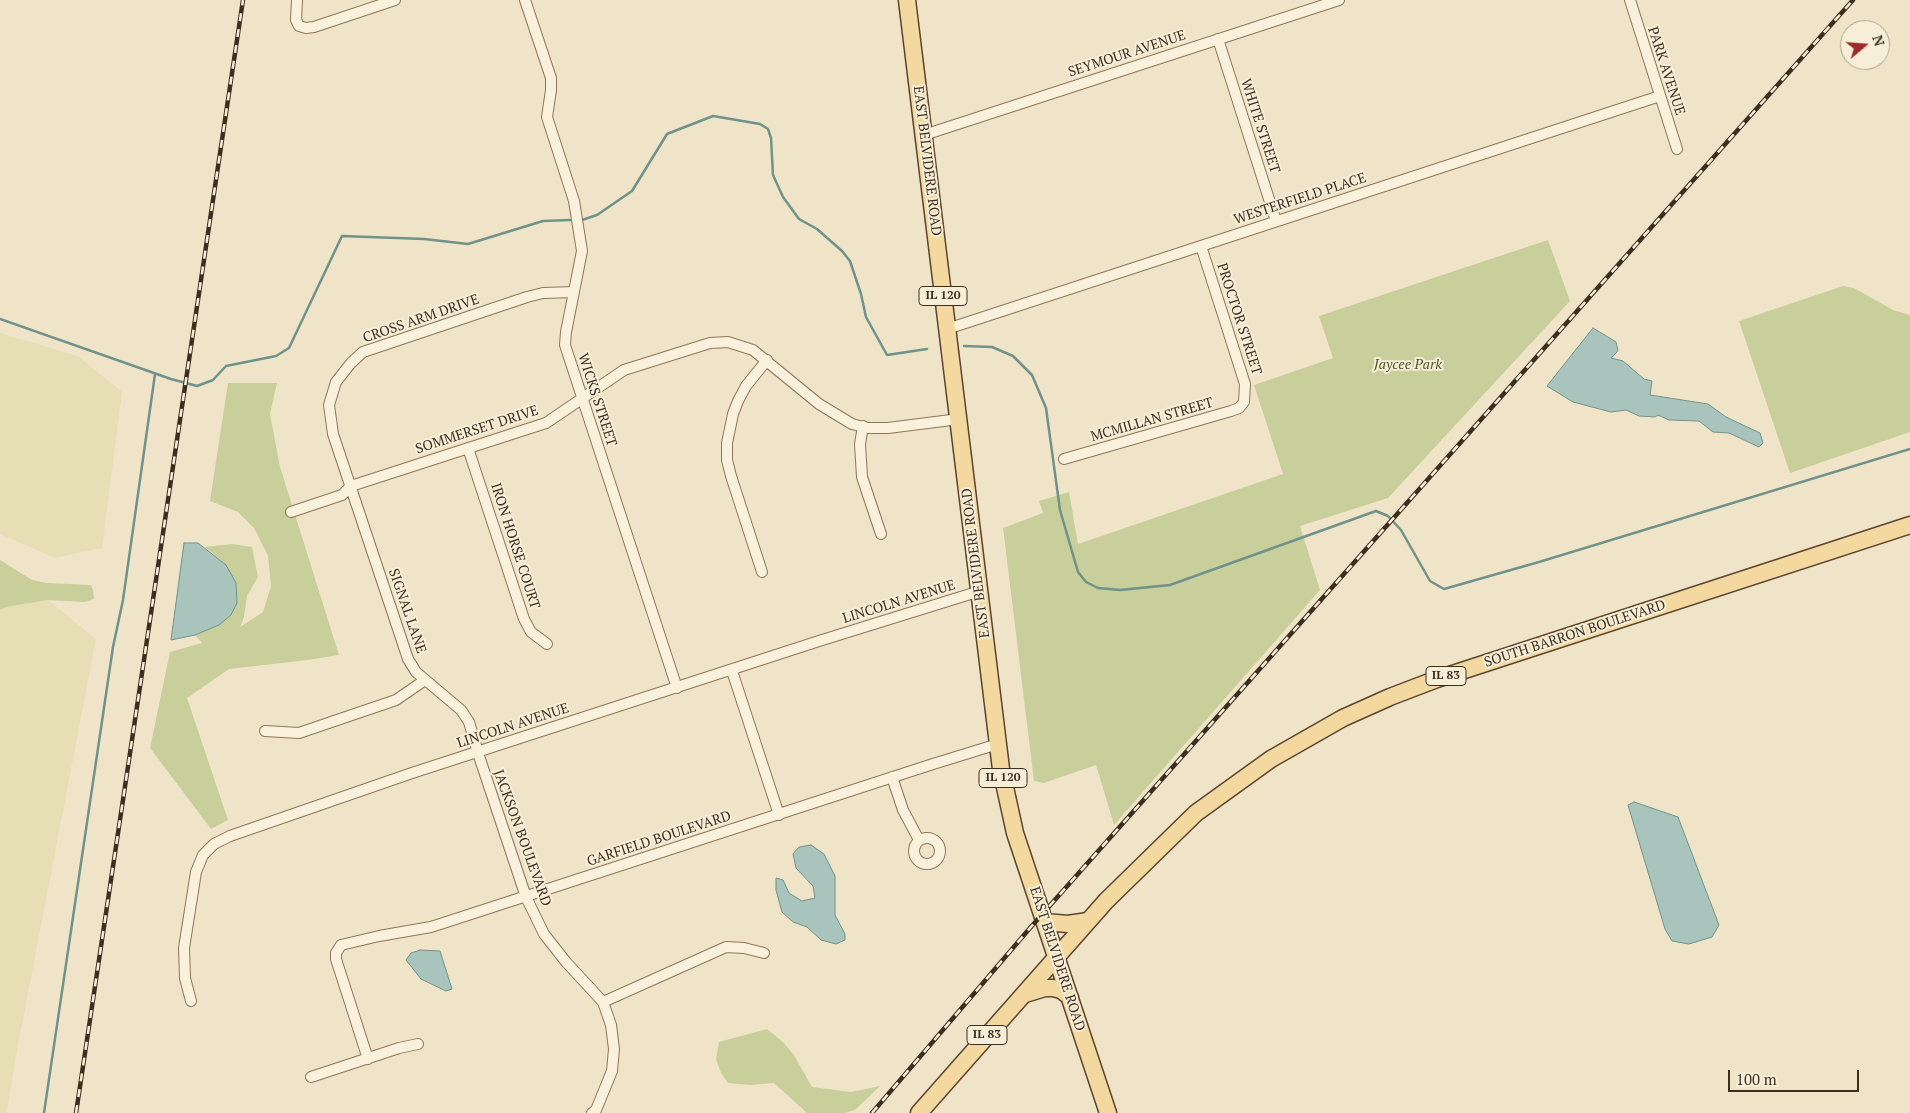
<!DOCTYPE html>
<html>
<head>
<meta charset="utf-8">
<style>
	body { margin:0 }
	#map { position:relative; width:1910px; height:1113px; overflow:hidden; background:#f0e4c8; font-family:"PT Serif",serif }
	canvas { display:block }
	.north { position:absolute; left:1840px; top:20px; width:50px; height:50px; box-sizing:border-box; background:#f7eed8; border:1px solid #ada18e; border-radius:50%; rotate:72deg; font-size:14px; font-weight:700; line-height:20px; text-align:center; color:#3d2e20 }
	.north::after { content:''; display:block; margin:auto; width:18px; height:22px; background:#9e2a2b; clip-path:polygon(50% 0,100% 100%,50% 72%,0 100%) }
	.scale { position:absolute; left:1728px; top:1070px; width:131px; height:22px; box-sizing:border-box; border:2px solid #3d2e20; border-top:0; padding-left:6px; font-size:15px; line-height:18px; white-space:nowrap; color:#3d2e20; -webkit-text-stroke:4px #f7eed8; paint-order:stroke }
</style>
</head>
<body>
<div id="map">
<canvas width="1910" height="1113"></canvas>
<div class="north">N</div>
<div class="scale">100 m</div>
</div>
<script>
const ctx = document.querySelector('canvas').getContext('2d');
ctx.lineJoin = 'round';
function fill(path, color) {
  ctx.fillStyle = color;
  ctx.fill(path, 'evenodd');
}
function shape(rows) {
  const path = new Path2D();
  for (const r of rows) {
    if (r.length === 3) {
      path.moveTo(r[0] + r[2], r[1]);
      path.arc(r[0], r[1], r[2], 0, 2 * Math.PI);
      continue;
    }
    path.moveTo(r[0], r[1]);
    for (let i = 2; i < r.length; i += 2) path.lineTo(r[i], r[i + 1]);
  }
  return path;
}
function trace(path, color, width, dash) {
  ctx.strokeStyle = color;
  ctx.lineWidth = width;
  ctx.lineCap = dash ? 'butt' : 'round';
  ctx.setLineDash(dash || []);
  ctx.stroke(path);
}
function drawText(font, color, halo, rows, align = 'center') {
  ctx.font = font + ' "PT Serif",serif';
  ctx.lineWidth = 4;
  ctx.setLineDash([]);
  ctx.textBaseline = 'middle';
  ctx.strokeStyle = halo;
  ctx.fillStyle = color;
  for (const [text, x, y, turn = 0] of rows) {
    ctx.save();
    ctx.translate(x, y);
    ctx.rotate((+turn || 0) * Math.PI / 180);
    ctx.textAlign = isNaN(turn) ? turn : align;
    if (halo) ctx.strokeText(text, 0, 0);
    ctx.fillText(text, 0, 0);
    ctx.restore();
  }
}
fill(shape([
	[0,333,78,356,122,392,102,548,55,558,0,534],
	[48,600,96,639,16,1056,7,1113,0,1113,0,610,6,607]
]), '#e6deb5');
fill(shape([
	[1548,240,1570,301,1388,498,1300,526,1320,590,1114,825,1096,765,1044,783,1034,781,1003,528,1043,513,1039,501,1069,492,1078,544,1283,474,1254,385,1333,358,1319,316],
	[1843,286,1854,288,1893,310,1910,315,1910,432,1790,473,1739,321],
	[228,383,277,383,270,414,280,467,339,655,308,660,229,669,187,698,228,820,211,829,150,748,170,652,202,643,195,635,219,625,231,615,226,565,205,547,232,544,252,547,258,577,247,596,244,617,240,627,263,612,271,586,268,556,254,528,238,512,210,501],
	[0,560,32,580,47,583,91,585,93,590,94,599,85,602,48,600,6,607,0,610],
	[767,1029,784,1043,794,1055,812,1087,851,1092,880,1086,855,1110,844,1113,807,1113,774,1083,750,1085,728,1083,721,1073,716,1059,719,1042]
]), '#c9cf9b');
const water = shape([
	[1593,328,1616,342,1618,351,1611,358,1623,361,1644,379,1652,381,1650,395,1708,404,1726,417,1760,433,1763,443,1759,447,1729,433,1713,432,1699,421,1669,420,1658,415,1655,417,1639,416,1626,410,1611,412,1573,402,1547,386,1593,328],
	[184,543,198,543,226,565,236,583,237,603,231,615,219,625,195,635,171,640,184,543],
	[1634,802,1678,817,1719,925,1712,937,1689,944,1672,941,1665,929,1628,805,1634,802],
	[811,845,824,854,835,876,835,915,845,934,845,940,836,944,821,940,807,927,793,922,782,912,776,890,776,878,783,880,789,893,802,901,815,898,813,886,796,868,793,854,799,847,811,845],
	[420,950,440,951,452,989,446,991,421,979,406,960,411,953,420,950]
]);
fill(water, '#a9c4bc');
trace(water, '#6f938a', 1);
trace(shape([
	[582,220,597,215,632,191,667,134,713,116,760,124,768,129,771,138,773,175,783,197,799,219,817,229,842,251,850,261,861,294,866,317,887,355,927,349],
	[0,319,171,379,197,386,213,380,226,366,276,356,289,348,342,236,424,239,468,244,543,221,570,220],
	[964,346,992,347,1013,356,1032,375,1046,408,1060,510,1078,572,1086,582,1098,588,1120,590,1170,585,1376,511,1388,516,1401,530,1430,581,1444,589,1539,562,1910,449],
	[44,1113,113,647,123,600,155,374]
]), '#6f938a', 2.5);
const street = shape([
	[297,0,296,20,299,26,306,28,314,27,395,0],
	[525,0,551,78,551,90,547,117,574,201,582,251,566,332,565,345,677,688],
	[1630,0,1677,149],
	[1218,39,1276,221],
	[924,135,1339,0],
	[574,292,543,293,527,297,363,352,351,363,336,382,329,405,333,434,408,659,416,672,461,710,469,722,478,753,526,897,544,934,566,962,603,1002,611,1025,614,1049,612,1071,596,1110,592,1113],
	[947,329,1660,96],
	[863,426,860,444,862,477,881,534],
	[468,448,524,619,531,632,547,644],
	[1064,459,1231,411,1239,408,1244,402,1245,384,1201,246],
	[291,512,342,495,351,486,546,423,624,370,710,343,728,342,753,350,819,404,852,424,868,428,888,428,959,419],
	[762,572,731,476,727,460,727,443,733,414,738,401,746,386,767,360],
	[732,671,779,815],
	[265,731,299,733,396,700,425,680],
	[892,777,903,810,919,840],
	[927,851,13],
	[191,1001,185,978,184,948,196,872,203,855,214,844,230,836,412,773,819,641,980,591],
	[603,1002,726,947,744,948,764,953],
	[368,1059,336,959,336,953,341,945,379,936,431,927,933,764,998,744],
	[311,1077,399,1048,418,1044]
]);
const primary = shape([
	[907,0,1001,769,1015,833,1108,1113],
	[1045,922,1068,924,1088,921],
	[1025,994,1045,988,1053,988,1061,990,1070,997],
	[919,1113,1106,901,1196,813,1271,759,1343,718,1390,697,1437,679,1910,525]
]);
trace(street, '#8d765c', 12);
trace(primary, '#5b4430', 19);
trace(street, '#faf1dc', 10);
trace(primary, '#f3d9a0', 16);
const rail = shape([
	[76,1113,243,0],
	[872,1113,1030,928,1853,0]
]);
trace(rail, '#3d2e20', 4.5);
trace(rail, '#f7eed8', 2.5, [8]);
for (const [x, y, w] of [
	[943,296,48],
	[1446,676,40],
	[1003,778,48],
	[987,1035,40]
]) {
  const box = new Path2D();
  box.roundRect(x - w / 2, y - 9.5, w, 19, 4);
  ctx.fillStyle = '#f7eed8';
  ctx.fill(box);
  trace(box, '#3d2e20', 1);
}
drawText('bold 12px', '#3d2e20', null, [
	["IL 120",943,296],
	["IL 83",1446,676],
	["IL 120",1003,778],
	["IL 83",987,1035]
]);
drawText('14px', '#3d2e20', '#f7eed8', [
	["SEYMOUR AVENUE",1127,54,-18],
	["PARK AVENUE",1666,71,72],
	["WHITE STREET",1260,126,72],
	["EAST BELVIDERE ROAD",927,161,83],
	["WESTERFIELD PLACE",1300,199,-18],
	["CROSS ARM DRIVE",421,319,-19],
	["PROCTOR STREET",1239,319,72],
	["WICKS STREET",597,400,72],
	["MCMILLAN STREET",1152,420,-16],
	["SOMMERSET DRIVE",477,430,-18],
	["IRON HORSE COURT",515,546,72],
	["EAST BELVIDERE ROAD",976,563,-97],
	["LINCOLN AVENUE",899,602,-17],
	["SIGNAL LANE",407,611,71],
	["SOUTH BARRON BOULEVARD",1575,634,-18],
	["LINCOLN AVENUE",513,726,-18],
	["JACKSON BOULEVARD",522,838,70],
	["GARFIELD BOULEVARD",659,839,-18],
	["EAST BELVIDERE ROAD",1057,959,72]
]);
drawText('italic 14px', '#4d5a26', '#f7eed8', [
	["Jaycee Park",1408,365]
]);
</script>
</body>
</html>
